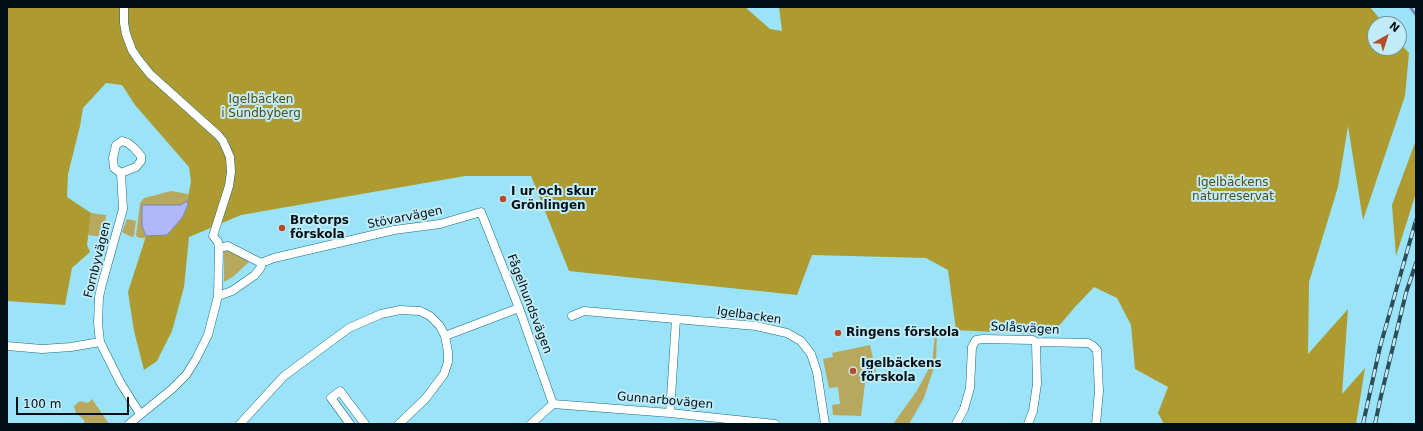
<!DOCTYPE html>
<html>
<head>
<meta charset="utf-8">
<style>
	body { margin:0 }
	#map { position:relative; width:1423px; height:431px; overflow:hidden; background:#9ae3f9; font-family:"DejaVu Sans",sans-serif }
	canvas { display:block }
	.frame { position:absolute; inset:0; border:8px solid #000f14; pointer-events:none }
	.north { position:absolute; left:1367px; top:16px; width:40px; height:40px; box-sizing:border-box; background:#c1ebf8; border:1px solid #74939d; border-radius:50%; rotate:39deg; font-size:11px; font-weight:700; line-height:16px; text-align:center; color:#000f14 }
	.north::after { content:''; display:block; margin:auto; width:14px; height:18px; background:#b44c29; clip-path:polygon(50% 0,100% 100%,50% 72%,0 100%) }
	.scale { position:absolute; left:16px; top:397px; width:113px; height:18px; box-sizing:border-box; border:2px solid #000f14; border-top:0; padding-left:5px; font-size:12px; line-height:14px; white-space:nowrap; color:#000f14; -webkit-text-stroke:3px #c1ebf8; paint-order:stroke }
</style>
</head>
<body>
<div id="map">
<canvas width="1423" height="431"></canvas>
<div class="frame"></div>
<div class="north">N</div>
<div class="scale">100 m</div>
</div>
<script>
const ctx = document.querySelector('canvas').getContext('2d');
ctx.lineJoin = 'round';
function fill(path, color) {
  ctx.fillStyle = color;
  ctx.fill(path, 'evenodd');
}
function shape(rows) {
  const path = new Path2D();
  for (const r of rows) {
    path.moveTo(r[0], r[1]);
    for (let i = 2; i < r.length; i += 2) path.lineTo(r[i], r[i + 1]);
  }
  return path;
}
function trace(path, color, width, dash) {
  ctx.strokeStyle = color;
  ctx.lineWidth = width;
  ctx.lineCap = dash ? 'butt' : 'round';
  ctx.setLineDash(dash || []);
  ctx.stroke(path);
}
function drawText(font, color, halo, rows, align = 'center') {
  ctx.font = font + ' "DejaVu Sans",sans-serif';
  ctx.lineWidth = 4;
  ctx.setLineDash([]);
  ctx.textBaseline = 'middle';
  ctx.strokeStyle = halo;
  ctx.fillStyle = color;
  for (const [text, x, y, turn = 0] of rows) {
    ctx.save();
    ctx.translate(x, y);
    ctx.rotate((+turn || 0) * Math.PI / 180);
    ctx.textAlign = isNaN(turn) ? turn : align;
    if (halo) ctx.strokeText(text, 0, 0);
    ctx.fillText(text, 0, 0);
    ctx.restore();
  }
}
fill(shape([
	[171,191,188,194,187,201,181,205,169,206,142,226,146,236,145,238,139,238,136,236,140,203,144,198],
	[91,213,106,215,104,237,88,235],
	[127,219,136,221,134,236,132,237,122,232],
	[227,250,251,260,234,276,224,282,224,251],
	[935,334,937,334,936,361,924,398,909,424,893,424,916,392,932,363],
	[870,345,878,380,865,383,861,416,833,415,832,405,840,404,838,387,829,388,823,359,833,357,832,353],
	[92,399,109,424,85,424,84,420,76,413,74,406,80,401,88,403]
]), '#b7a85e');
fill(shape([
	[7,7,745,7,770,29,782,31,779,7,1370,7,1384,24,1375,24,1375,48,1399,48,1399,42,1409,53,1405,96,1363,220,1348,126,1338,187,1309,282,1308,354,1348,309,1342,394,1365,368,1356,424,1164,424,1158,413,1168,387,1135,369,1131,325,1117,298,1094,287,1075,307,1051,335,956,330,948,270,926,258,812,255,797,295,569,271,531,176,465,176,241,215,189,237,184,287,172,331,157,361,144,370,134,331,128,292,146,236,167,235,182,218,188,205,187,201,191,182,189,167,135,105,122,85,106,83,83,108,80,126,68,174,67,197,91,213,87,245,90,252,72,268,65,305,7,301],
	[1416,140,1416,193,1396,256,1392,205]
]), '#ad9a30');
const water = shape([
	[187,201,188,205,182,218,167,235,146,236,142,226,142,205,181,205,187,201]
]);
fill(water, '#b0b8fa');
trace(water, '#7b85b5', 1);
trace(shape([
	[1410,7,1416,15]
]), '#7b85b5', 2.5);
const minor = shape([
	[124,7,124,23,126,34,132,50,138,59,150,74,218,135,223,141,230,157,231,172,229,186,213,236,218,242,219,248,218,296,208,335,196,359,186,375,172,389,129,424],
	[122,141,128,143,134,148,141,156,141,161,136,167,121,173,114,168,113,158,116,145,122,141],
	[121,173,123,209,102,284,99,297,98,323,100,342,120,382,140,414],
	[219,248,228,246,261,263,274,258,394,230,440,224,481,212,519,308,553,404],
	[218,296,232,291,255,275,261,267,261,263],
	[572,316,584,311,756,326,787,333,801,341,811,354,817,372,825,424],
	[445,336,519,308],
	[7,346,42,349,71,347,100,342],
	[553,404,670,413,775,424],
	[670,413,676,319],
	[240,424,284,376,349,328,381,314,400,310,420,311,430,316,440,326,445,336,448,352,448,362,444,374,426,398,399,424],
	[350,424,331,398,340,391,365,424],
	[531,424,553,404],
	[956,424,964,409,970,388,972,347,976,340,983,339,1033,340,1036,342,1088,343,1092,345,1097,350,1099,391,1096,424],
	[1028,424,1033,411,1037,384,1036,342]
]);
trace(minor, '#1c6a7e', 9);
trace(minor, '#fff', 8);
const rail = shape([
	[1363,424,1380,347,1416,220],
	[1375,424,1381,396,1406,293,1416,263]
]);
trace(rail, '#2d4d57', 4);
trace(rail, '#c1ebf8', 2.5, [8]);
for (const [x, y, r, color] of [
	[503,199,4,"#b44c29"],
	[282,228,4,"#b44c29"],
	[838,333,4,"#b44c29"],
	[853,371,4,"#b44c29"]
]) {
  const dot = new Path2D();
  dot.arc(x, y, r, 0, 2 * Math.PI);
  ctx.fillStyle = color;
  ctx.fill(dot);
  trace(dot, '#c1ebf8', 1.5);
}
drawText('12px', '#564c15', '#c1ebf8', [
	["Igelbäcken",261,100],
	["i Sundbyberg",261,114],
	["Igelbäckens",1233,183],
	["naturreservat",1233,197]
]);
drawText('bold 12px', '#000f14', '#c1ebf8', [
	["I ur och skur",511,192],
	["Grönlingen",511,206],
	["Brotorps",290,221],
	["förskola",290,235],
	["Ringens förskola",846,333],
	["Igelbäckens",861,364],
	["förskola",861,378]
], 'left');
drawText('12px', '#000f14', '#c1ebf8', [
	["Stövarvägen",405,218,-11],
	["Fornbyvägen",98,260,-76],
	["Fågelhundsvägen",529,304,69],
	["Igelbacken",749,316,8],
	["Solåsvägen",1025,329,3],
	["Gunnarbovägen",665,401,5]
]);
</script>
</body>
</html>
